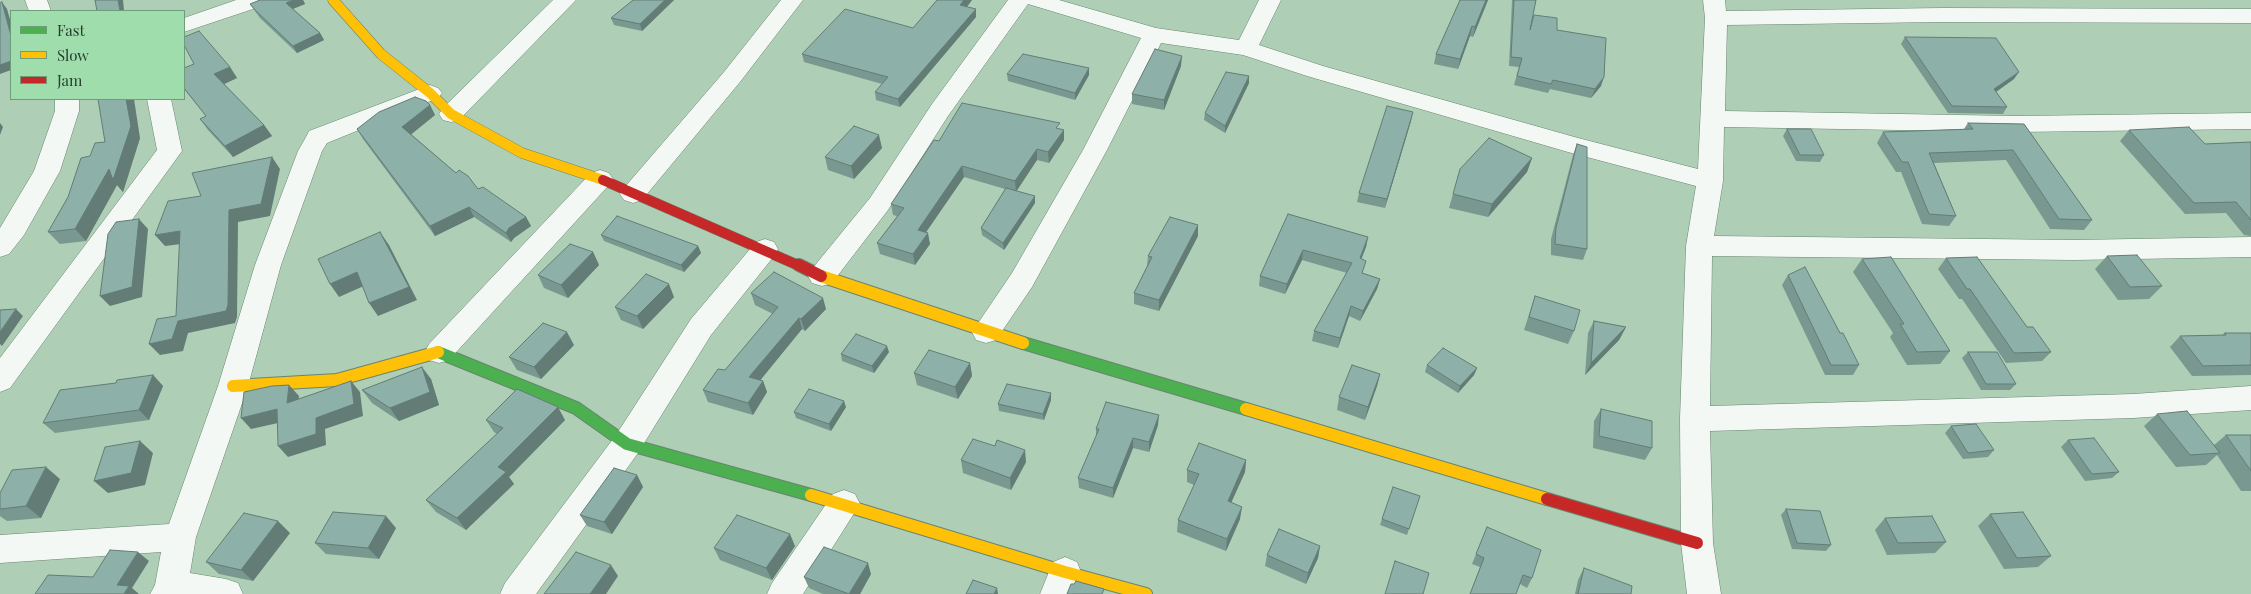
<!DOCTYPE html>
<html>
<head>
<meta charset="utf-8">
<style>
	body { margin:0 }
	#map { position:relative; width:2251px; height:594px; overflow:hidden; background:#aecfb5; font-family:"Playfair Display",serif }
	canvas { display:block }
	.legend { position:absolute; left:10px; top:10px; width:175px; height:90px; box-sizing:border-box; background:#a0ddad; border:1px solid #6e9d79; margin:0; padding:6px 9px; list-style:none; font-size:15px; color:#243d2a }
	.legend li { display:flex; align-items:center; gap:10px; height:25px }
	.legend b { width:25px; border:1px solid #6e9d79 }
</style>
</head>
<body>
<div id="map">
<canvas width="2251" height="594"></canvas>
<ul class="legend">
<li><b style="height:6px;background:#4caf50"></b>Fast</li>
<li><b style="height:6px;background:#ffc107"></b>Slow</li>
<li><b style="height:6px;background:#c62828"></b>Jam</li>
</ul>
</div>
<script>
const ctx = document.querySelector('canvas').getContext('2d');
ctx.lineJoin = 'round';
function shape(rows) {
  const path = new Path2D();
  for (const r of rows) {
    path.moveTo(r[0], r[1]);
    for (let i = 2; i < r.length; i += 2) path.lineTo(r[i], r[i + 1]);
  }
  return path;
}
function trace(path, color, width, dash) {
  ctx.strokeStyle = color;
  ctx.lineWidth = width;
  ctx.lineCap = dash ? 'butt' : 'round';
  ctx.setLineDash(dash || []);
  ctx.stroke(path);
}
function fill(path, color) {
  ctx.fillStyle = color;
  ctx.fill(path, 'evenodd');
}
const street = shape([
	[25,0,47,0,51,11,29,11,25,0],
	[236,0,268,0,265,5,184,32,184,18,236,0],
	[553,0,576,0,459,120,451,122,443,120,439,114,443,108,553,0],
	[781,0,803,0,740,82,642,200,633,203,624,200,620,194,624,188,724,72,781,0],
	[1008,0,1059,0,1156,28,1239,40,1259,0,1281,0,1259,45,1323,66,1578,138,1698,169,1705,18,1703,0,1725,0,1726,11,1942,8,2251,9,2251,23,1942,22,1727,25,1725,111,2016,116,2251,113,2251,129,2016,132,1724,127,1723,181,1714,236,2074,240,2251,237,2251,257,2074,260,1712,256,1710,406,2133,394,2251,386,2251,410,2133,418,1710,431,1713,543,1721,594,1687,594,1681,543,1680,419,1686,246,1696,186,1568,152,1307,76,1243,55,1161,43,1107,150,1032,287,996,340,986,343,976,340,972,332,1012,273,1083,150,1141,38,1028,4,948,116,888,210,832,283,822,286,812,283,808,276,812,269,870,198,932,104,1008,0],
	[430,85,438,88,442,93,438,98,327,143,322,151,281,265,248,386,196,537,190,573,226,579,238,583,243,594,150,594,155,585,161,552,0,563,0,535,169,524,218,386,255,265,298,151,306,137,309,131,430,85],
	[55,99,79,99,79,111,60,171,24,235,9,254,0,257,0,228,34,171,55,111,55,99],
	[147,99,171,99,182,151,10,388,0,392,0,358,157,150,147,99],
	[600,170,609,173,613,179,609,185,449,360,439,363,429,360,425,352,429,344,591,173,600,170],
	[765,239,774,242,778,249,774,256,711,335,638,453,536,594,500,594,505,583,616,435,691,319,756,242,765,239],
	[844,490,855,494,860,504,803,594,767,594,772,583,833,494,844,490],
	[1065,557,1077,562,1081,572,1074,594,1040,594,1053,562,1065,557]
]);
const fast = shape([
	[1023,343,1246,409],
	[438,352,576,408,627,444,811,495]
]);
const slowFar1 = shape([
	[333,0,381,54,430,93,451,114,522,153,603,180]
]);
const slow = shape([
	[821,276,1023,343],
	[233,386,337,380,438,352],
	[1246,409,1547,499],
	[811,495,1065,572,1146,594]
]);
const jamFar1 = shape([
	[603,180,802,267]
]);
const jam = shape([
	[799,265,821,276],
	[1547,499,1697,543]
]);
trace(street, '#698470', 1);
trace(fast, '#698470', 14);
trace(slowFar1, '#698470', 11);
trace(slow, '#698470', 14);
trace(jamFar1, '#698470', 11);
trace(jam, '#698470', 14);
fill(street, '#f3f8f4');
trace(fast, '#4caf50', 12);
trace(slowFar1, '#ffc107', 10);
trace(slow, '#ffc107', 12);
trace(jamFar1, '#c62828', 10);
trace(jam, '#c62828', 12);
fill(shape([
	[260,0,303,0,305,4,293,9,320,33,324,40,297,53,260,18,250,4],
	[633,0,674,0,642,31,614,25,611,18],
	[937,0,972,0,967,7,976,17,900,107,876,100,875,92,882,84,804,62,802,54,913,28],
	[1460,0,1488,0,1473,37,1470,36,1458,69,1434,64,1436,54],
	[1512,0,1536,0,1530,28,1557,30,1601,86,1591,98,1550,89,1548,93,1514,85,1519,67,1509,66],
	[1905,37,2014,79,1996,92,2007,107,2003,114,1948,113,1901,44],
	[1181,66,1164,110,1132,104,1132,94],
	[230,67,237,78,224,84,264,125,272,136,233,157,208,130,200,119,206,116,184,89,184,68],
	[1007,74,1089,75,1075,100,1008,81],
	[1249,83,1225,133,1204,120,1205,113],
	[430,105,435,115,411,134,456,173,478,189,526,217,531,226,514,238,511,242,474,217,435,236,363,139,357,129],
	[1411,121,1385,208,1357,202,1359,193],
	[1968,123,2024,124,2092,220,2084,230,2050,229,2006,160,1934,163,1956,216,1949,226,1922,224,1901,172,1896,172,1877,143,1883,132,1964,129],
	[1060,129,1064,130,1064,140,1049,163,1037,160,1016,191,1035,203,1004,250,982,235,981,228,1005,189,964,177,926,232,930,244,915,265,880,254,877,243,897,216,893,215,891,204,939,141],
	[1787,129,1824,155,1820,162,1796,161,1783,136],
	[2129,130,2205,144,2251,142,2251,236,2244,235,2226,213,2185,214,2120,141],
	[140,138,123,192,117,185,86,241,60,244,48,232,68,197],
	[1577,144,1587,249,1583,260,1551,255,1551,239,1573,155],
	[882,148,854,179,828,170,825,157],
	[1532,158,1527,172,1488,217,1449,208,1460,169],
	[1288,214,1368,237,1366,247,1361,259,1363,273,1380,279,1377,289,1360,321,1349,316,1338,348,1312,341,1314,331,1347,273,1302,260,1285,294,1259,286,1260,276],
	[601,235,698,246,701,253,684,272,604,241],
	[1198,236,1159,311,1134,304,1134,293,1147,266,1148,256],
	[593,252,599,265,568,298,544,288,538,275],
	[2107,256,2162,286,2149,299,2118,300,2095,269],
	[1946,258,2027,327,2051,352,2042,361,2006,363,1962,299,1959,299,1938,269],
	[1862,259,1950,351,1940,364,1907,365,1890,337,1893,333,1853,272],
	[1788,275,1840,333,1859,365,1853,375,1825,375,1782,285],
	[751,293,826,309,805,331,802,329,760,380,763,381,767,392,753,415,708,402,703,390,725,370,773,314,755,305],
	[1535,296,1574,331,1568,344,1524,330],
	[674,297,643,329,621,320,615,307],
	[1594,321,1626,327,1619,340,1585,375,1588,333],
	[2225,333,2251,333,2251,375,2192,376,2170,347,2180,336,2222,335],
	[574,345,541,379,517,370,509,357],
	[889,352,874,373,842,361,841,354],
	[1968,352,2016,384,2010,390,1981,390,1962,358],
	[970,363,972,376,958,399,917,385,914,373],
	[1427,365,1477,368,1474,375,1458,393,1425,372],
	[1380,374,1377,386,1365,420,1337,410,1339,397],
	[153,375,163,386,149,420,55,433,43,423,116,383],
	[431,379,439,405,399,421,372,403,362,390],
	[1051,400,1044,420,999,411,998,404],
	[846,407,831,431,796,418,794,412],
	[1601,409,1652,448,1645,460,1593,448,1594,421],
	[2157,414,2214,445,2226,435,2251,435,2251,491,2241,491,2217,455,2206,465,2176,467,2144,426],
	[486,420,565,420,509,477,514,484,466,530,436,512,426,500,497,434,494,432],
	[1158,425,1149,452,1133,448,1113,498,1079,488,1078,478,1096,437,1096,429],
	[1951,426,1994,450,1988,457,1963,459,1945,433],
	[2068,440,2119,472,2112,478,2085,481,2061,447],
	[995,446,1026,462,1011,490,963,473,961,460],
	[1246,460,1245,472,1231,503,1240,519,1226,551,1177,532,1178,520,1194,485,1187,482,1187,470],
	[637,475,643,487,612,534,587,526,580,515],
	[60,479,41,518,7,521,0,516,0,493],
	[1420,496,1407,535,1380,525,1382,519],
	[1786,509,1831,545,1826,551,1792,549,1781,515],
	[1990,514,2051,556,2038,567,2004,569,1978,526],
	[1885,518,1946,542,1935,553,1887,555,1875,530],
	[1487,527,1532,578,1527,588,1520,584,1516,594,1470,594,1480,567,1472,564],
	[396,528,379,559,326,554,315,543],
	[290,533,253,581,219,574,206,562],
	[795,546,772,580,720,560,714,548],
	[1320,546,1318,558,1306,584,1265,566,1267,555],
	[1584,568,1631,594,1575,594,1578,580],
	[871,574,860,594,823,594,809,588,804,577]
]), '#799890');
fill(shape([
	[118,0,123,0,124,11,120,11],
	[294,0,303,0,305,4,290,10,286,3],
	[665,0,674,0,642,31,640,24],
	[964,0,972,0,961,14,960,5],
	[1486,0,1488,0,1473,37,1475,27],
	[2,2,7,9,11,23,11,36],
	[976,9,976,17,900,107,898,99],
	[1472,26,1470,36,1458,69,1460,59],
	[320,33,324,40,297,53,293,46],
	[1182,56,1181,66,1164,110,1164,100],
	[11,61,11,70,0,74,0,65],
	[230,67,237,78,222,85,214,74],
	[1089,68,1089,75,1075,100,1075,93],
	[2019,72,2014,79,1990,96,1994,89],
	[1249,76,1249,83,1225,133,1225,126],
	[1604,77,1601,86,1591,98,1595,89],
	[126,99,134,99,140,138,123,192,117,185,86,241,75,229],
	[430,105,435,115,408,137,402,127],
	[1413,112,1411,121,1385,208,1387,199],
	[0,123,3,127,0,135],
	[264,125,272,136,233,157,225,146],
	[1064,130,1064,140,1049,163,1048,152],
	[879,135,882,148,854,179,851,166],
	[1037,149,1037,160,1016,192,1015,181],
	[272,157,280,169,270,216,238,222,237,317,235,323,188,333,183,351,160,355,149,344,178,321,229,210],
	[1532,158,1527,172,1488,217,1492,204],
	[962,166,964,177,920,241,918,230],
	[1035,196,1035,203,1004,250,1003,243],
	[469,207,474,217,435,236,430,226],
	[526,217,531,226,514,238,511,242,506,233,509,228],
	[139,219,148,229,142,297,110,306,100,296],
	[1198,225,1198,236,1159,311,1159,300],
	[180,231,189,243,165,246,155,235],
	[380,232,389,245,417,300,378,316,369,303],
	[928,233,930,244,915,265,913,254],
	[1368,237,1366,247,1358,268,1360,258],
	[698,246,701,253,684,272,681,265],
	[1303,250,1302,260,1285,294,1287,284],
	[593,252,599,265,568,298,561,285],
	[357,272,366,285,339,297,330,284],
	[1380,279,1377,289,1360,321,1363,311],
	[669,284,674,297,643,329,637,316],
	[823,298,826,309,805,331,801,319],
	[1351,306,1349,316,1338,348,1340,338],
	[16,309,23,316,2,346,0,344,0,332],
	[799,318,802,329,754,388,749,377],
	[1626,327,1619,340,1585,375,1591,363],
	[567,332,574,345,541,379,534,367],
	[887,346,889,352,874,373,872,366],
	[970,363,972,376,958,399,955,387],
	[422,367,431,379,439,405,399,421,390,408],
	[1477,368,1474,375,1458,393,1460,386],
	[1380,374,1377,386,1365,420,1368,407],
	[153,375,163,386,149,420,139,410],
	[351,381,360,392,363,416,325,429,326,445,288,457,278,446,316,418],
	[763,381,767,392,753,415,748,403],
	[289,385,299,396,297,414,287,403],
	[1051,393,1051,400,1044,420,1043,414],
	[844,401,846,407,831,431,829,424],
	[558,407,565,420,509,477,514,484,466,530,457,518,498,467],
	[277,409,287,421,251,429,241,418],
	[1159,415,1158,425,1149,452,1149,442],
	[1133,438,1133,448,1113,498,1113,488],
	[140,441,153,453,145,485,108,493,94,481],
	[1025,450,1026,462,1011,490,1010,478],
	[1246,460,1245,472,1226,514,1228,501],
	[46,467,60,479,41,518,26,506],
	[637,475,643,487,612,534,604,522],
	[1242,507,1240,519,1226,551,1227,539],
	[386,516,396,528,379,559,368,548],
	[278,521,290,533,253,581,241,570],
	[790,534,795,546,772,580,766,568],
	[1320,546,1318,558,1306,584,1308,573],
	[138,552,149,561,132,588,139,594,124,594,117,585],
	[868,563,871,574,860,594,849,594],
	[611,565,618,576,606,594,590,594],
	[997,588,998,594,994,594]
]), '#637c76');
const building = shape([
	[95,0,118,0,120,11,97,11,95,0],
	[260,0,294,0,286,3,320,33,293,46,256,11,250,4,260,0],
	[633,0,665,0,640,24,611,18,633,0],
	[937,0,964,0,960,5,976,9,898,99,875,92,888,77,802,54,845,9,913,28,937,0],
	[1460,0,1486,0,1475,27,1472,26,1460,59,1436,54,1460,0],
	[1514,0,1536,0,1530,30,1534,15,1557,18,1557,30,1606,38,1604,77,1595,89,1553,80,1551,84,1517,76,1522,58,1511,57,1514,0],
	[2,2,11,36,11,61,0,65,0,3,2,2],
	[199,31,230,67,214,74,264,125,225,146,200,119,206,116,184,88,184,68,194,64,184,45,184,37,199,31],
	[1905,37,1996,38,2019,72,1994,89,2007,107,1952,106,1905,37],
	[1155,49,1182,56,1164,100,1132,94,1155,49],
	[1023,54,1089,68,1075,93,1007,74,1023,54],
	[1226,72,1249,76,1225,126,1205,113,1226,72],
	[415,97,426,101,430,105,402,127,456,173,459,170,468,176,478,189,483,187,526,217,509,228,506,233,469,207,430,226,357,129,379,112,415,97],
	[98,99,126,99,131,126,113,180,109,169,75,229,48,232,68,197,81,158,90,156,95,143,105,142,98,99],
	[962,103,1060,123,1056,128,1064,130,1048,152,1037,149,1015,181,962,166,918,230,928,233,913,254,877,243,904,208,891,204,934,140,939,141,962,103],
	[1387,106,1413,112,1387,199,1359,193,1387,106],
	[1968,123,2024,124,2092,220,2059,219,2013,150,1929,153,1956,216,1929,214,1908,162,1902,162,1883,132,1973,129,1968,123],
	[854,126,879,135,851,166,825,157,854,126],
	[2189,127,2205,144,2251,142,2251,220,2236,202,2194,203,2129,130,2189,127],
	[1787,129,1811,129,1824,155,1800,155,1787,129],
	[1489,138,1532,158,1492,204,1453,194,1460,169,1489,138],
	[1577,144,1587,147,1587,249,1555,244,1556,228,1577,144],
	[272,157,261,204,229,210,228,305,226,311,178,321,172,339,149,344,157,319,176,316,180,231,155,235,168,201,201,196,192,173,272,157],
	[1006,188,1035,196,1003,243,981,228,1006,188],
	[1288,214,1368,237,1360,258,1366,261,1362,273,1380,279,1363,311,1351,306,1340,338,1314,331,1352,263,1303,250,1287,284,1260,276,1288,214],
	[617,216,698,246,681,265,601,235,617,216],
	[1170,217,1198,225,1159,300,1134,293,1152,257,1148,256,1170,217],
	[139,219,132,287,100,296,108,234,116,222,139,219],
	[380,232,409,287,369,303,357,272,330,284,318,259,380,232],
	[570,244,593,252,561,285,538,275,570,244],
	[2137,255,2162,286,2130,287,2107,256,2137,255],
	[1891,257,1950,351,1917,352,1900,324,1904,324,1862,259,1891,257],
	[1977,257,2027,327,2033,327,2051,352,2014,353,1970,289,1967,289,1946,258,1977,257],
	[1805,267,1840,333,1843,333,1859,365,1831,365,1788,275,1805,267],
	[774,272,823,298,801,319,799,318,749,377,763,381,748,403,703,390,718,369,725,370,778,307,751,293,774,272],
	[646,274,669,284,637,316,615,307,646,274],
	[1535,296,1580,310,1574,331,1529,317,1535,296],
	[16,309,0,332,0,310,16,309],
	[1594,321,1626,327,1591,363,1594,321],
	[543,323,567,332,534,367,509,357,543,323],
	[2225,333,2251,333,2251,365,2203,366,2180,336,2226,335,2225,333],
	[856,334,887,346,872,366,841,354,856,334],
	[1443,348,1477,368,1460,386,1427,365,1443,348],
	[929,350,970,363,955,387,914,373,929,350],
	[1968,352,1997,352,2016,384,1986,384,1968,352],
	[1352,365,1380,374,1368,407,1339,397,1352,365],
	[422,367,430,392,390,408,362,390,422,367],
	[153,375,139,410,43,423,60,390,116,383,117,380,153,375],
	[351,381,354,404,316,418,316,434,278,446,277,409,241,418,244,392,272,386,289,385,287,403,351,381],
	[1007,384,1051,393,1043,414,998,404,1007,384],
	[517,389,558,407,498,467,506,472,457,518,426,500,503,428,486,420,517,389],
	[809,389,844,401,829,424,794,412,809,389],
	[1106,402,1159,415,1149,442,1133,438,1113,488,1078,478,1099,429,1096,429,1106,402],
	[1601,409,1652,421,1652,448,1599,436,1601,409],
	[2187,411,2220,453,2190,455,2157,414,2187,411],
	[1976,424,1994,450,1968,453,1951,426,1976,424],
	[2226,435,2251,435,2251,471,2226,435],
	[2094,438,2119,472,2092,474,2068,440,2094,438],
	[973,439,995,446,997,440,1025,450,1010,478,961,460,973,439],
	[140,441,131,473,94,481,105,447,140,441],
	[1199,443,1246,460,1228,501,1242,507,1227,539,1178,520,1199,474,1187,470,1199,443],
	[46,467,26,506,0,509,0,493,12,470,46,467],
	[614,468,637,475,604,522,580,515,614,468],
	[1393,487,1420,496,1409,529,1382,519,1393,487],
	[1786,509,1820,511,1831,545,1797,543,1786,509],
	[333,512,386,516,368,548,315,543,333,512],
	[2023,512,2051,556,2017,558,1990,514,2023,512],
	[244,513,278,521,241,570,206,562,244,513],
	[737,515,790,534,766,568,714,548,737,515],
	[1932,516,1946,542,1898,543,1885,518,1932,516],
	[1487,527,1541,550,1532,578,1523,575,1516,594,1470,594,1484,558,1476,554,1487,527],
	[1279,529,1320,546,1308,573,1267,555,1279,529],
	[824,547,868,563,849,594,804,577,824,547],
	[110,550,138,552,117,585,129,586,124,594,35,594,48,575,93,577,110,550],
	[576,552,611,565,590,594,544,594,576,552],
	[1395,561,1429,573,1423,594,1385,594,1395,561],
	[1584,568,1632,586,1631,594,1578,594,1584,568],
	[973,580,997,588,994,594,966,594,973,580],
	[1076,581,1104,589,1102,594,1067,594,1071,584,1074,584,1076,581]
]);
fill(building, '#8db1a8');
trace(building, '#637c76', 1);
</script>
</body>
</html>
